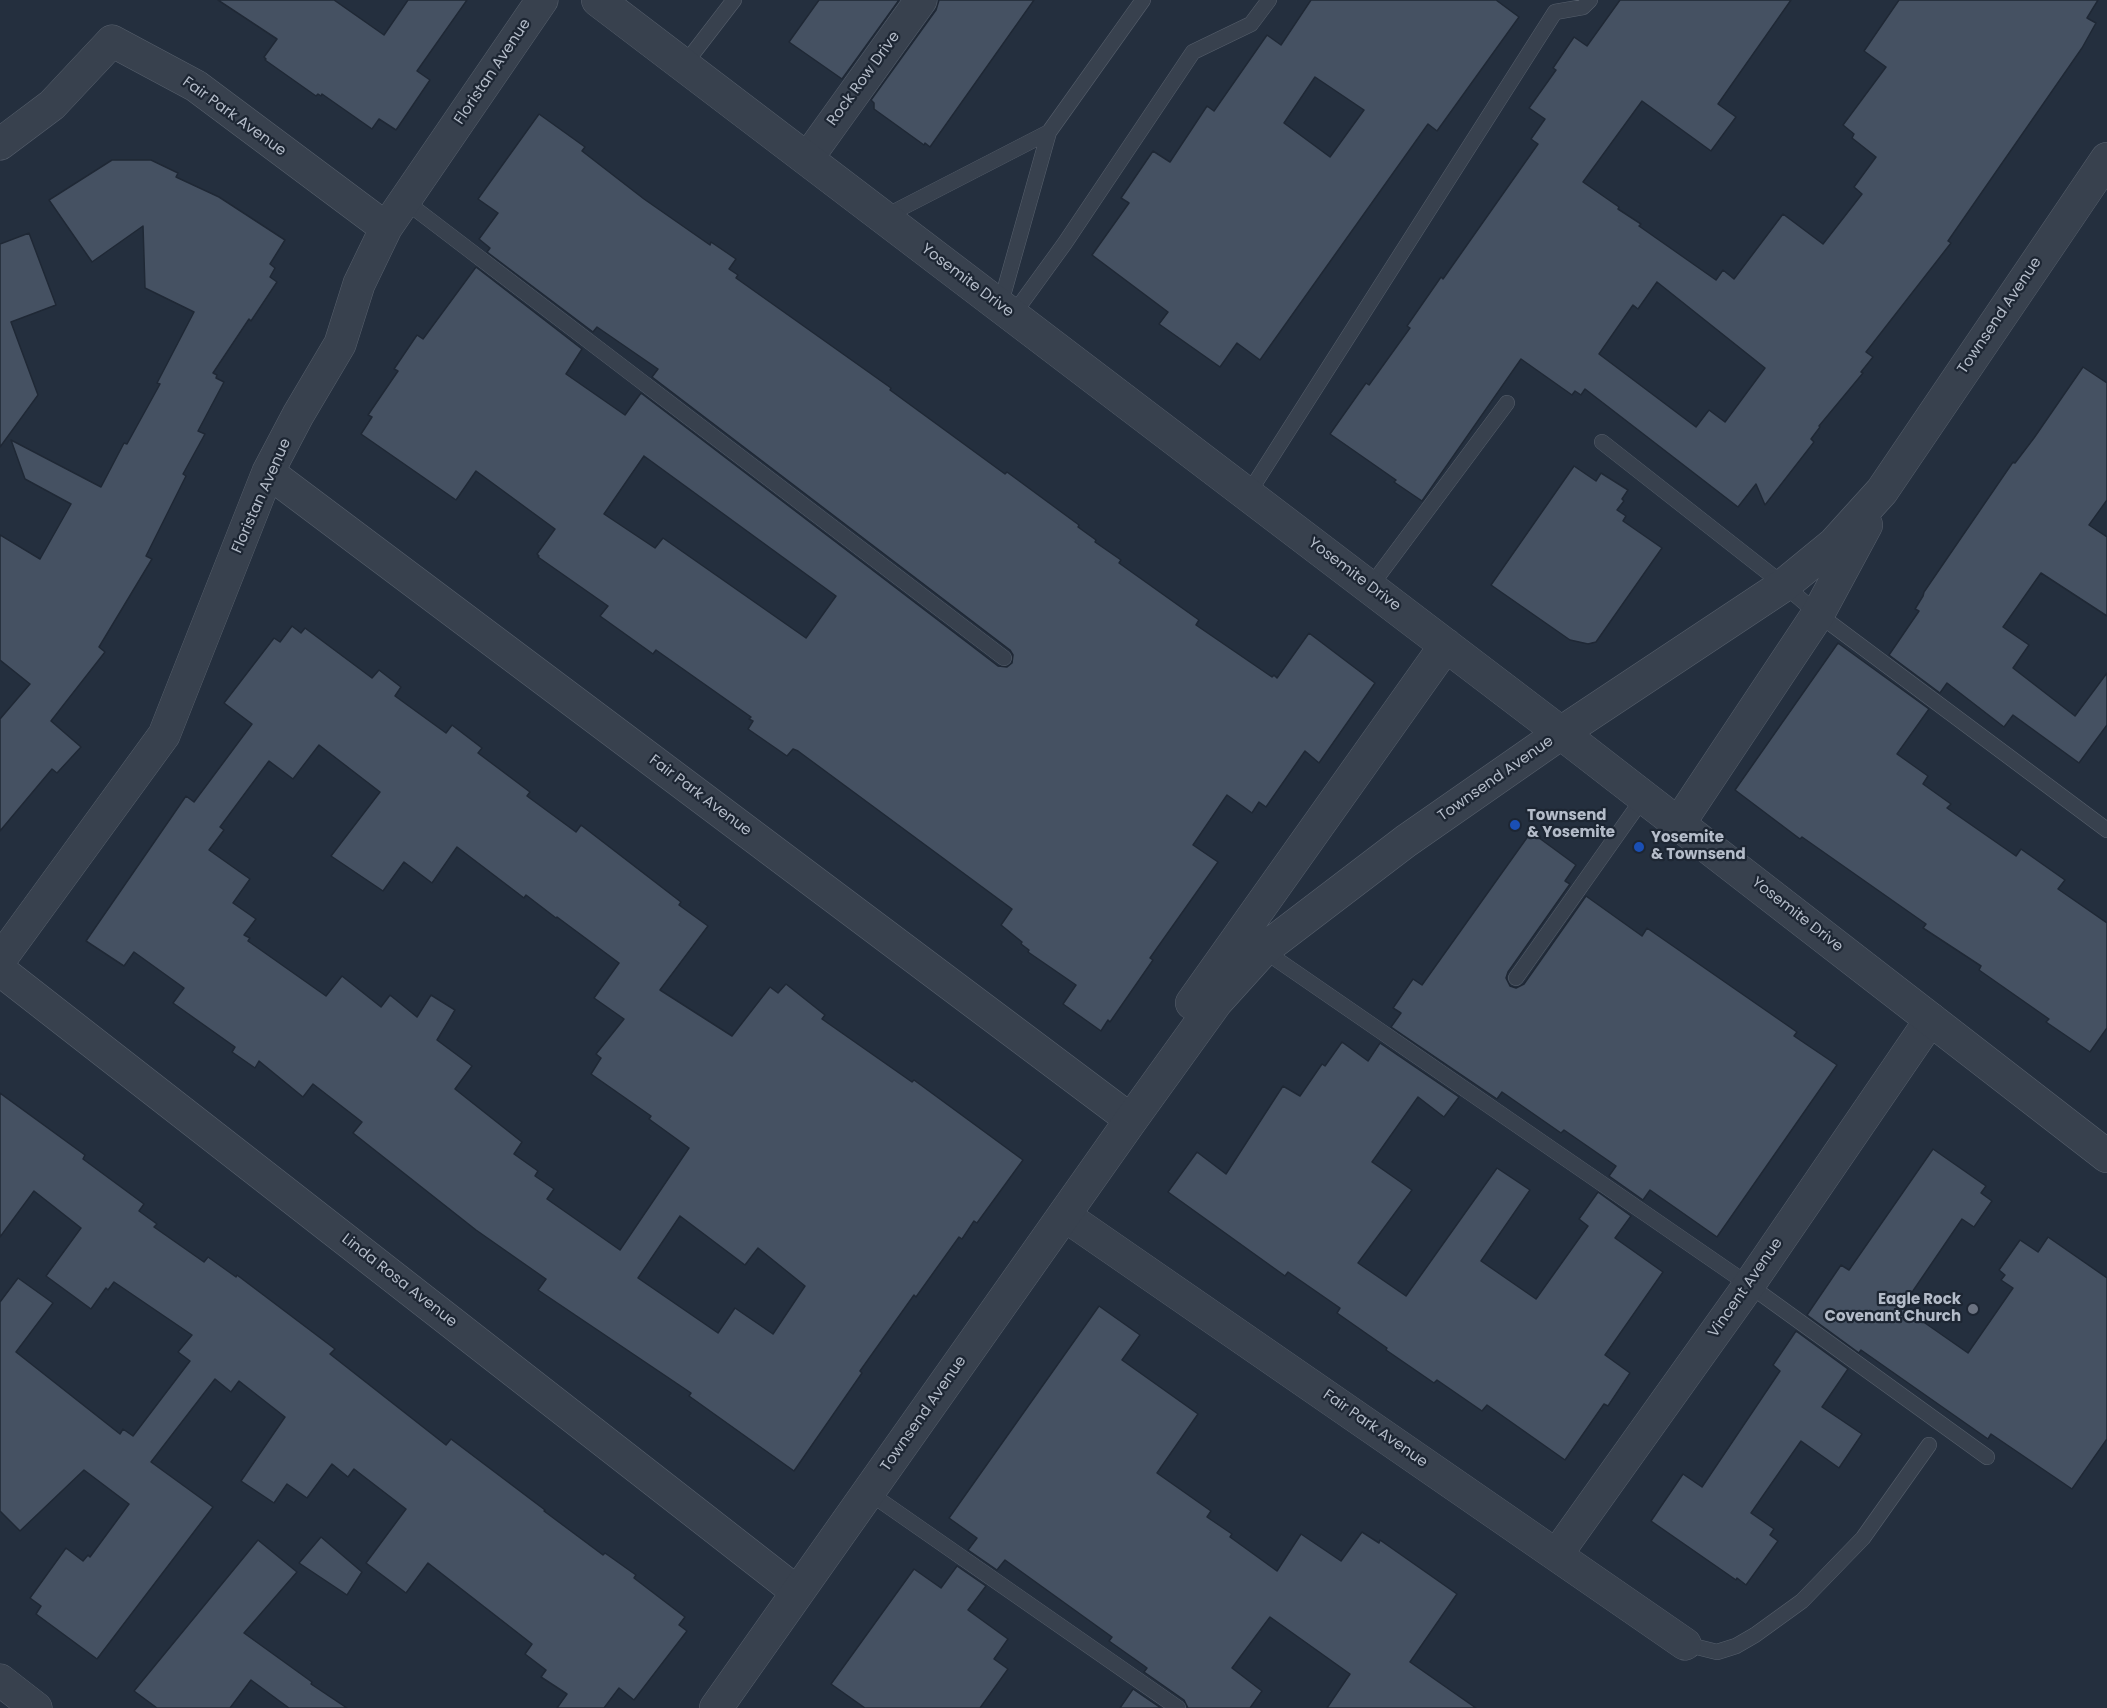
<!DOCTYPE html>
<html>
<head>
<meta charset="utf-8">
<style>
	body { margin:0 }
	canvas { display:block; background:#242f3e }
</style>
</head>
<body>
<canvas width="2107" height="1708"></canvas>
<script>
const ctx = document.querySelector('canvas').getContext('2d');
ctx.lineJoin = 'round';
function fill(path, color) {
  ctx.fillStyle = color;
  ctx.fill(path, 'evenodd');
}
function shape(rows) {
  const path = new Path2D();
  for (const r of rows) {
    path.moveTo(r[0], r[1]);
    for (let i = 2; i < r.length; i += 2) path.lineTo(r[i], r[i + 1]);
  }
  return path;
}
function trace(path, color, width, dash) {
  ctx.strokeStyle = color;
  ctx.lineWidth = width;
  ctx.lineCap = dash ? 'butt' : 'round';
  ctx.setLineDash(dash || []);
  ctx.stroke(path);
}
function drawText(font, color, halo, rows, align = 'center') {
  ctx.font = font + ' Poppins,sans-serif';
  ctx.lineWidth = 4.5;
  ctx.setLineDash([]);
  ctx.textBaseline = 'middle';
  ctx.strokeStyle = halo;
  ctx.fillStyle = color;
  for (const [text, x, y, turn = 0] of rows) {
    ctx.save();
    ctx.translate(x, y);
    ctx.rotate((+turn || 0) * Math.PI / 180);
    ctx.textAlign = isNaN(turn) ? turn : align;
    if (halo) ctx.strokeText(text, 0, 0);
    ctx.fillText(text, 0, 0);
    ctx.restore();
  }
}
const building = shape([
	[218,0,334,0,384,35,408,0,467,0,417,71,430,80,396,130,379,119,372,129,322,94,321,96,318,94,316,96,265,60,266,59,264,57,277,39,218,0],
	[819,0,899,0,842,79,789,42,819,0],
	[939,0,1034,0,930,147,925,143,924,145,874,109,874,103,871,100,936,10,939,0],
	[1311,0,1496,0,1519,17,1437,131,1428,124,1260,360,1237,343,1220,367,1159,324,1168,312,1092,255,1129,203,1121,198,1153,151,1170,162,1207,106,1214,111,1267,35,1281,45,1311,0],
	[1315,77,1364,110,1330,157,1284,123,1315,77],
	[1620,0,1791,0,1718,104,1736,117,1711,151,1642,101,1583,182,1619,207,1618,209,1641,224,1639,226,1716,280,1723,270,1734,279,1783,214,1823,244,1862,194,1854,187,1876,157,1852,138,1854,134,1843,125,1886,67,1864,51,1899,0,2098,0,2087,18,2096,23,2082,48,1948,241,1951,243,1866,352,1873,357,1861,372,1863,373,1819,426,1820,427,1811,439,1814,442,1765,505,1756,484,1738,507,1585,389,1581,395,1575,391,1572,395,1521,359,1422,501,1394,482,1396,480,1330,434,1366,383,1369,385,1410,328,1407,326,1441,277,1443,279,1538,144,1531,139,1545,119,1529,108,1556,70,1553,68,1574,37,1587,46,1620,0],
	[1657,282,1765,368,1725,422,1709,410,1696,427,1599,354,1633,305,1638,309,1657,282],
	[539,114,585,147,582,151,644,199,710,245,711,242,736,259,729,269,738,275,736,278,891,388,890,390,1005,474,1007,472,1079,525,1078,527,1096,540,1095,542,1121,560,1119,563,1199,620,1196,625,1272,677,1274,675,1277,678,1309,633,1375,683,1319,763,1305,751,1266,807,1259,802,1252,813,1227,795,1193,845,1218,862,1150,958,1153,960,1110,1022,1108,1020,1101,1031,1063,1004,1076,985,1028,952,1029,950,1021,944,1022,942,1001,925,1012,909,798,751,793,749,787,756,748,729,753,721,749,719,751,717,656,650,653,654,600,616,608,606,538,557,539,556,537,554,555,529,476,471,456,500,361,434,372,417,368,415,398,371,394,369,417,335,423,339,476,267,582,349,566,374,625,415,641,393,998,666,1007,667,1012,663,1013,655,1010,650,652,377,658,369,597,327,593,332,487,252,490,248,479,239,498,213,478,199,539,114],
	[644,456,836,596,806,638,663,538,655,548,604,514,644,456],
	[112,160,151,160,178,173,176,177,219,197,285,240,270,264,275,268,270,277,277,282,251,321,249,319,213,373,217,375,216,378,224,382,198,431,205,434,183,474,186,476,146,556,152,559,99,647,105,652,51,721,81,747,57,773,52,769,0,831,0,719,30,684,0,660,0,535,40,559,71,504,25,479,11,440,101,487,124,443,127,444,160,384,157,383,194,312,145,288,143,226,92,262,49,200,112,160],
	[29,233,56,305,11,322,38,395,0,447,0,244,29,233],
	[2083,367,2107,383,2107,500,2089,525,2107,537,2107,616,2041,573,2003,627,2029,645,2013,668,2075,716,2107,673,2107,725,2079,763,2013,715,2004,727,1947,683,1940,693,1889,655,1919,611,1915,609,1923,596,1924,592,2013,462,2015,463,2034,438,2083,367],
	[1574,466,1596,481,1601,473,1628,490,1622,499,1624,501,1617,510,1626,516,1623,521,1662,548,1596,642,1588,644,1570,640,1491,585,1574,466],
	[292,626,301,633,305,628,372,678,379,670,401,687,395,696,446,733,452,725,482,748,478,753,530,792,527,796,576,832,581,825,681,902,679,905,708,926,660,990,732,1036,770,987,778,993,786,984,825,1015,822,1019,912,1082,914,1080,1023,1160,977,1223,974,1221,962,1239,959,1237,916,1297,914,1295,860,1371,862,1373,794,1471,689,1396,691,1393,538,1290,546,1279,476,1230,353,1133,362,1122,313,1084,303,1097,259,1061,255,1068,232,1052,235,1047,173,1003,184,988,134,952,124,966,86,941,186,796,194,802,252,724,224,703,274,638,280,642,292,626],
	[319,745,380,792,331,856,383,891,404,862,432,883,457,847,524,898,526,895,556,918,557,917,619,963,594,998,624,1019,596,1054,601,1058,591,1074,651,1116,649,1119,689,1148,620,1250,547,1199,554,1189,535,1176,538,1171,514,1154,522,1142,455,1089,472,1066,437,1040,455,1010,431,995,417,1017,390,995,381,1007,342,976,326,996,248,941,250,938,244,935,256,919,233,903,250,879,209,850,224,830,220,827,269,761,293,779,319,745],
	[680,1216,745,1265,758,1248,805,1286,773,1334,735,1308,718,1333,638,1278,680,1216],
	[1838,643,1929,709,1897,754,1928,776,1923,784,1951,804,1947,808,2016,856,2021,849,2065,880,2058,889,2107,923,2107,1028,2090,1052,2046,1022,2049,1019,1979,970,1981,966,1923,928,1926,924,1802,837,1800,839,1735,790,1838,643],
	[1531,832,1576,865,1565,881,1570,884,1508,972,1506,978,1510,986,1516,988,1524,984,1586,896,1642,936,1647,928,1797,1032,1794,1036,1837,1065,1717,1237,1650,1190,1643,1200,1609,1176,1616,1166,1564,1130,1561,1133,1502,1092,1497,1099,1391,1027,1401,1013,1393,1008,1413,979,1422,985,1531,832],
	[1342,1042,1368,1061,1380,1043,1459,1097,1444,1117,1418,1097,1372,1162,1412,1190,1358,1263,1406,1296,1497,1168,1530,1190,1481,1261,1536,1299,1588,1226,1579,1219,1598,1192,1631,1216,1615,1238,1663,1272,1605,1355,1630,1373,1608,1406,1604,1404,1565,1460,1487,1405,1482,1411,1437,1380,1434,1383,1386,1350,1387,1348,1337,1313,1340,1308,1288,1272,1285,1276,1168,1192,1197,1152,1226,1174,1283,1086,1300,1096,1322,1064,1325,1066,1342,1042],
	[0,1093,85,1155,83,1159,144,1204,139,1211,157,1224,154,1227,204,1262,208,1257,236,1277,237,1275,335,1349,330,1354,446,1445,451,1439,545,1510,544,1511,603,1555,605,1553,636,1575,634,1578,685,1617,679,1625,687,1631,634,1700,619,1688,604,1708,557,1708,567,1694,541,1677,546,1670,525,1654,532,1644,428,1563,406,1593,366,1563,406,1509,354,1469,348,1477,332,1464,307,1498,287,1484,274,1503,241,1481,285,1417,239,1381,231,1392,215,1379,151,1462,213,1507,97,1659,36,1614,41,1606,30,1598,66,1548,83,1561,88,1555,90,1557,129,1504,84,1470,20,1531,0,1511,0,1302,18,1278,53,1303,16,1352,120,1434,123,1429,133,1436,190,1361,178,1352,192,1335,114,1282,108,1290,106,1288,91,1309,46,1276,81,1228,34,1191,0,1237,0,1093],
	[1933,1149,1986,1186,1981,1193,1992,1201,1974,1227,1962,1219,1902,1307,1968,1353,2013,1288,2001,1280,2005,1275,1999,1270,2020,1240,2038,1252,2048,1237,2107,1278,2107,1439,2072,1489,1991,1434,1988,1439,1861,1350,1859,1353,1807,1315,1841,1265,1849,1270,1933,1149],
	[1099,1306,1140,1335,1122,1360,1198,1414,1157,1473,1211,1511,1207,1517,1232,1534,1230,1537,1277,1571,1301,1534,1341,1561,1362,1532,1379,1543,1380,1540,1457,1594,1410,1662,1476,1708,1327,1708,1350,1674,1270,1617,1232,1668,1262,1691,1250,1708,1188,1708,1184,1700,1144,1672,1147,1668,1143,1665,1109,1641,1112,1637,1005,1560,997,1570,968,1550,977,1538,949,1518,1099,1306],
	[1796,1331,1848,1369,1822,1407,1862,1434,1839,1468,1801,1441,1751,1513,1774,1529,1770,1535,1778,1541,1746,1585,1737,1578,1736,1580,1651,1521,1683,1474,1702,1487,1780,1371,1773,1365,1796,1331],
	[321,1537,362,1572,347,1595,299,1563,321,1537],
	[258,1540,297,1572,244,1633,312,1682,311,1684,347,1708,289,1708,251,1680,230,1708,157,1708,134,1691,258,1540],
	[957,1566,986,1586,968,1610,1008,1639,994,1659,1008,1669,980,1708,865,1708,831,1684,914,1569,941,1588,957,1566],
	[1133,1689,1161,1708,1120,1708,1133,1689]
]);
fill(building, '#455162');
trace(building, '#1f2835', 1.5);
const service = shape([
	[684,65,734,0],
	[405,201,1004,658],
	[884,217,1049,132],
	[1000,306,1049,132,1143,0],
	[1012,316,1065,243,1193,52,1251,24,1269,0],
	[1602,442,1784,585,1818,614,2107,830],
	[1248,494,1555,12,1583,7,1590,0],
	[1370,587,1507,403],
	[1263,950,1749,1285,1987,1457],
	[1516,978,1644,797],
	[868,1492,1178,1708],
	[1685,1644,1717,1652,1736,1646,1755,1635,1802,1601,1863,1538,1929,1445]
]);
const minor = shape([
	[0,144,52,105,112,41,196,86,386,228],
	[807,159,921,0],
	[268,472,1131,1120],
	[0,960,164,735,268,472,298,415,340,344,359,284,386,228,542,0],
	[0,970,797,1592],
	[1064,1215,1685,1644],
	[1557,1554,1749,1285,1931,1019],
	[0,1680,36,1708]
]);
const tertiary = shape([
	[598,0,1561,733,2107,1156],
	[1679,823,1818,614,1866,525],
	[1192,1003,1446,645],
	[716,1708,1131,1120,1216,1002,1263,950,1406,841,1561,733,1784,585,1834,544,1882,491,2107,159]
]);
trace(service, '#565f6c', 16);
trace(minor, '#565f6c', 33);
trace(tertiary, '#565f6c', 34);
trace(service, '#38414e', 15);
trace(minor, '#38414e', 32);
trace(tertiary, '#38414e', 33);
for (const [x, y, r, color] of [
	[1515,825,6,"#1a4fb4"],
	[1639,847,6,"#1a4fb4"],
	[1973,1309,6,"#6b7280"]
]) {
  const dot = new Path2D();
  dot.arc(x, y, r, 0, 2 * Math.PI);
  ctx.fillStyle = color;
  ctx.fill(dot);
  trace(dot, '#1d2633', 2);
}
drawText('15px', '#b4bcc9', '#1d2633', [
	["Floristan Avenue",493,72,-56],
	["Rock Row Drive",864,79,-54],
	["Fair Park Avenue",234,117,36],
	["Yosemite Drive",967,281,37],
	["Townsend Avenue",2000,316,-56],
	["Floristan Avenue",262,496,-66],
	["Yosemite Drive",1354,575,37],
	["Townsend Avenue",1496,779,-35],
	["Fair Park Avenue",700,796,37],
	["Yosemite Drive",1797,915,38],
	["Linda Rosa Avenue",399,1281,38],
	["Vincent Avenue",1746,1288,-55],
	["Townsend Avenue",924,1414,-55],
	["Fair Park Avenue",1375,1429,35]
]);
drawText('bold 15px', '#b4bcc9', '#1d2633', [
	["Townsend",1527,816],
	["& Yosemite",1527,833],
	["Yosemite",1651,838],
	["& Townsend",1651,855],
	["Eagle Rock",1961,1300,"right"],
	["Covenant Church",1961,1317,"right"]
], 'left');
</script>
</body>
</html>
